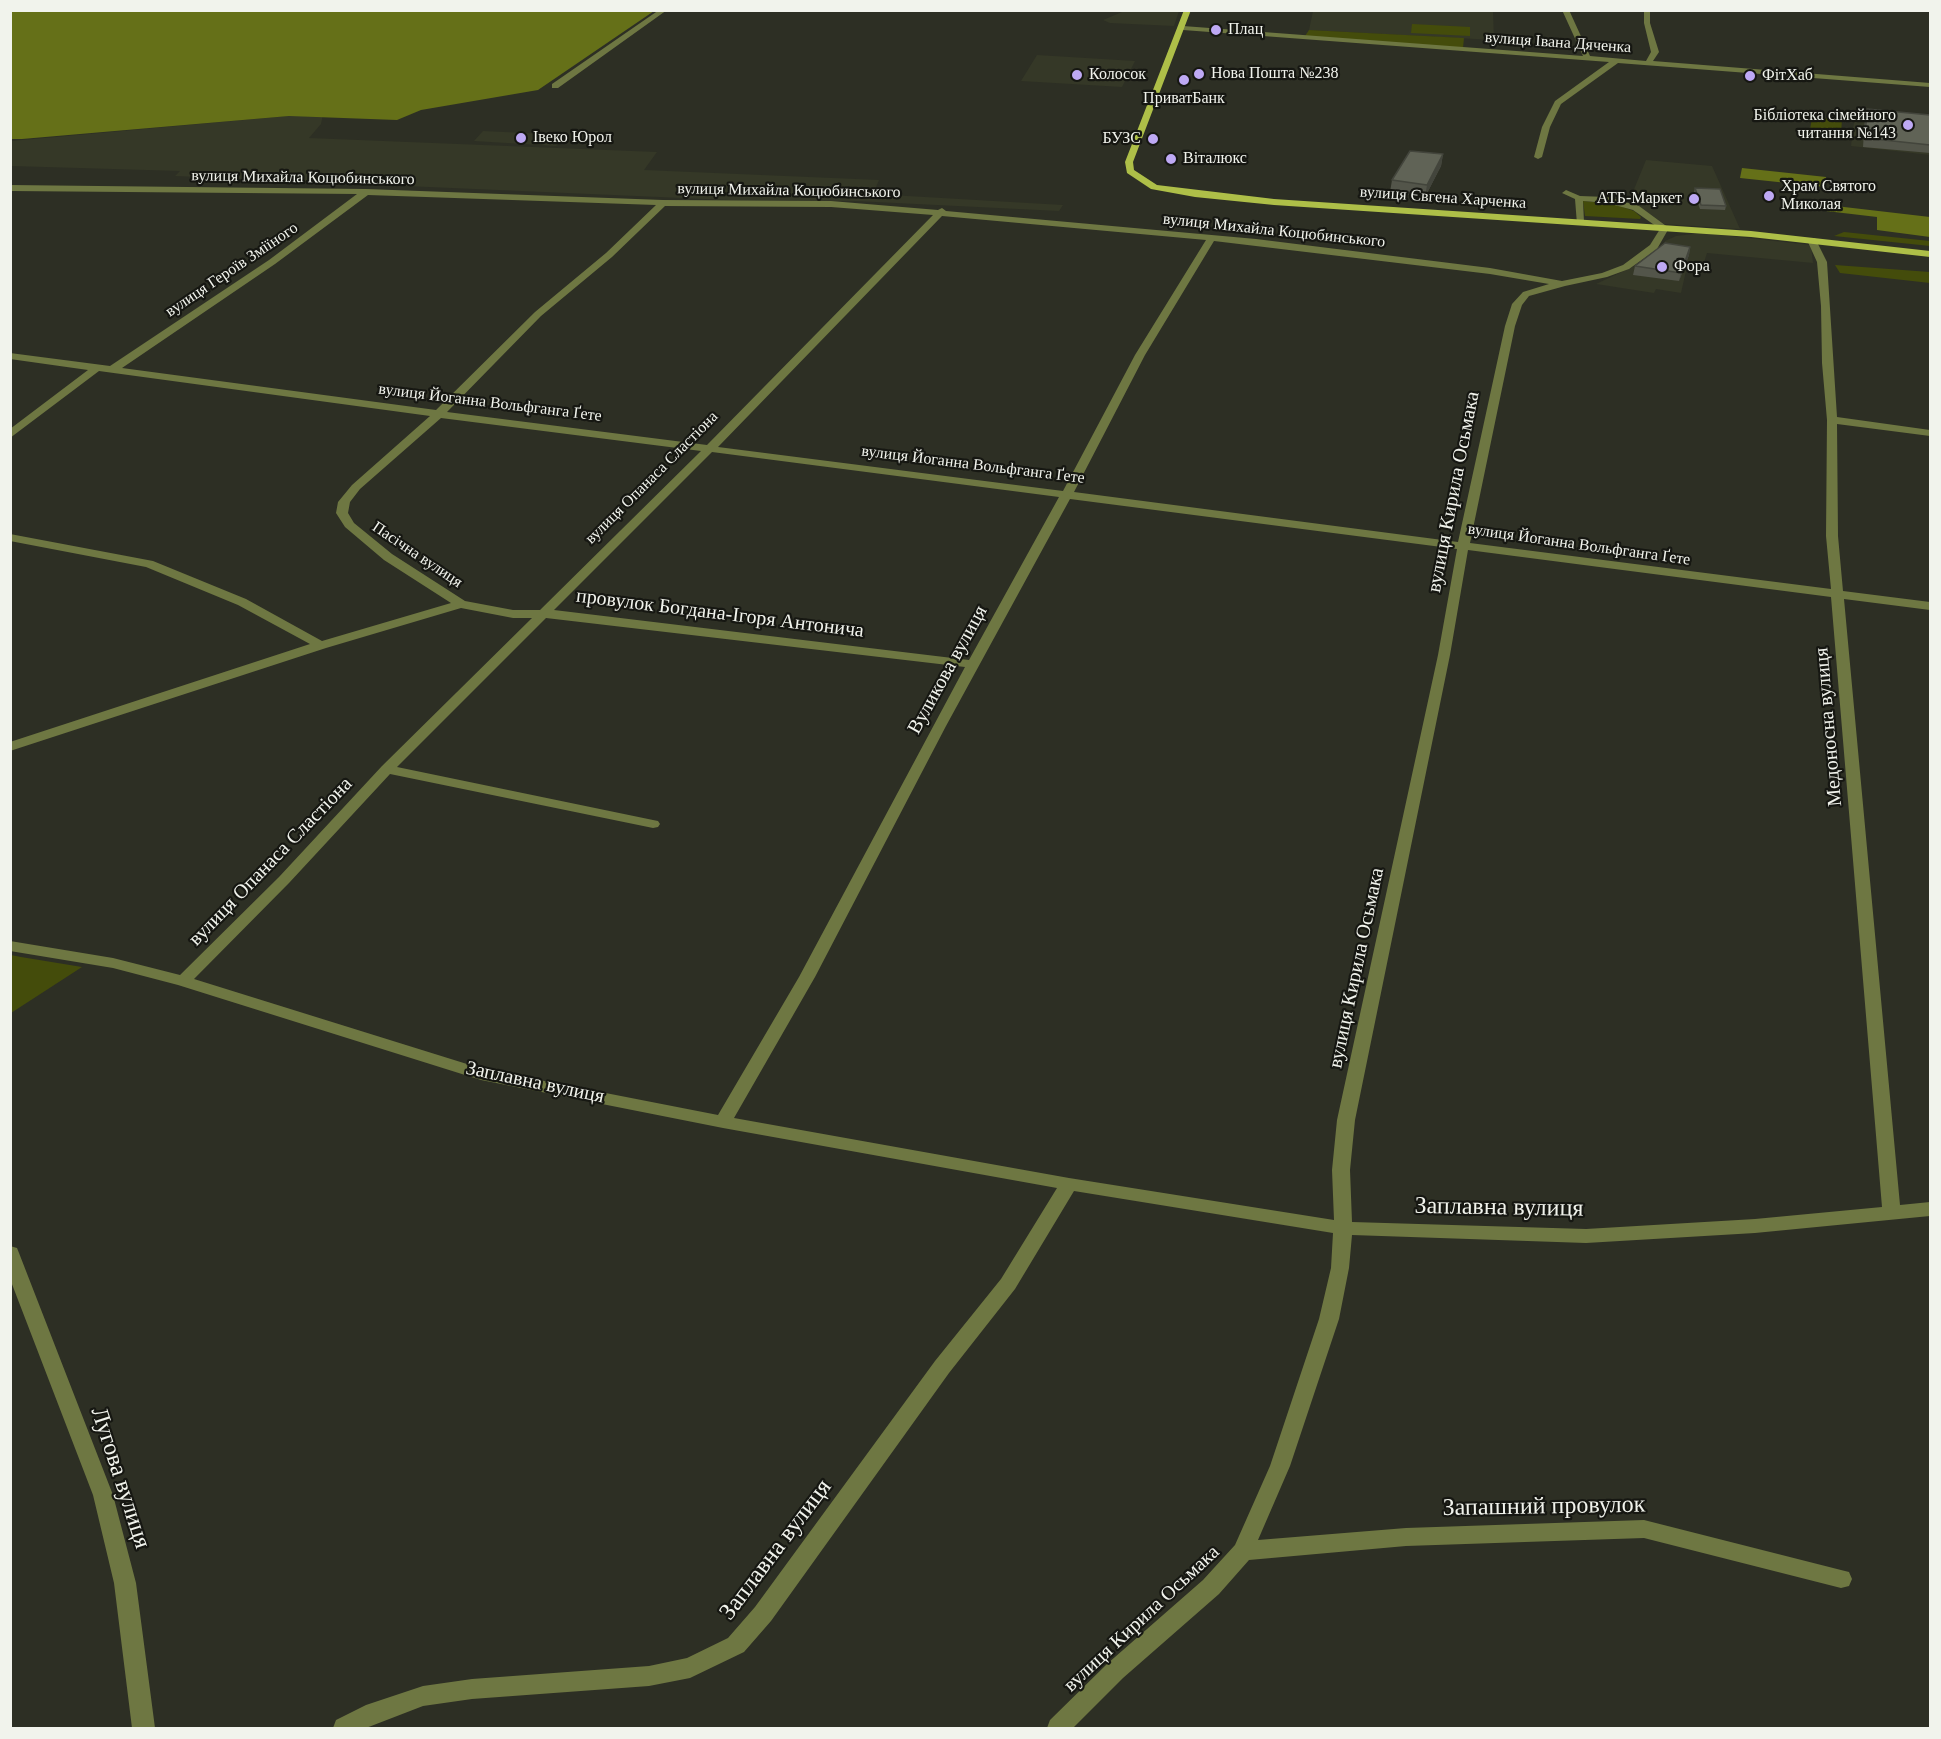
<!DOCTYPE html>
<html>
<head>
<meta charset="utf-8">
<style>
	body { margin:0 }
	#map { position:relative; width:1941px; height:1739px; overflow:hidden; background:#2d2f24; font-family:Georgia,serif }
	canvas { display:block }
	.frame { position:absolute; inset:0; border:12px solid #f1f3ec; pointer-events:none }
</style>
</head>
<body>
<div id="map">
<canvas width="1941" height="1739"></canvas>
<div class="frame"></div>
</div>
<script>
const ctx = document.querySelector('canvas').getContext('2d');
ctx.lineJoin = 'round';
function fill(path, color) {
  ctx.fillStyle = color;
  ctx.fill(path, 'evenodd');
}
function shape(rows) {
  const path = new Path2D();
  for (const r of rows) {
    path.moveTo(r[0], r[1]);
    for (let i = 2; i < r.length; i += 2) path.lineTo(r[i], r[i + 1]);
  }
  return path;
}
function trace(path, color, width, dash) {
  ctx.strokeStyle = color;
  ctx.lineWidth = width;
  ctx.lineCap = dash ? 'butt' : 'round';
  ctx.setLineDash(dash || []);
  ctx.stroke(path);
}
function drawText(font, color, halo, rows, align = 'center') {
  ctx.font = font + ' Georgia,serif';
  ctx.lineWidth = 4.5;
  ctx.setLineDash([]);
  ctx.textBaseline = 'middle';
  ctx.strokeStyle = halo;
  ctx.fillStyle = color;
  for (const [text, x, y, turn = 0] of rows) {
    ctx.save();
    ctx.translate(x, y);
    ctx.rotate((+turn || 0) * Math.PI / 180);
    ctx.textAlign = isNaN(turn) ? turn : align;
    if (halo) ctx.strokeText(text, 0, 0);
    ctx.fillText(text, 0, 0);
    ctx.restore();
  }
}
fill(shape([
	[1132,11,1132,10,1179,11,1174,26,1110,23,1103,20,1122,12],
	[1313,11,1493,11,1494,40,1309,30],
	[1037,55,1135,61,1122,87,1021,81],
	[1855,113,1930,120,1930,155,1851,146],
	[323,114,321,124,309,138,657,152,644,170,879,180,873,194,1063,205,1059,211,855,201,728,200,175,176,180,171,11,166,11,141,299,115],
	[483,131,568,135,556,146,474,141],
	[1646,160,1712,166,1740,229,1664,224,1639,207,1628,204],
	[1702,233,1811,245,1813,263,1707,253,1701,272,1686,271,1681,293,1656,289,1654,293,1596,284,1643,262,1663,248,1665,241,1676,236]
]), '#353827');
fill(shape([
	[1412,24,1470,27,1470,36,1411,33],
	[1309,30,1464,38,1463,48,1305,36],
	[1812,117,1842,120,1841,133,1810,130],
	[1583,201,1614,204,1634,211,1641,217,1640,219,1585,216],
	[1844,232,1930,241,1930,246,1834,236],
	[1835,265,1930,272,1930,283,1840,273],
	[11,955,21,957,82,967,11,1013]
]), '#444c0b');
fill(shape([
	[11,10,654,10,654,11,538,90,421,110,397,120,289,116,22,139,11,139],
	[1742,168,1826,177,1825,187,1740,178],
	[1827,205,1930,217,1930,237,1877,230,1877,217,1826,211]
]), '#657018');
fill(shape([
	[659,10,667,10,558,88,552,88,552,84,659,10],
	[1562,10,1569,10,1590,56,1646,61,1651,52,1644,23,1644,10,1650,10,1650,23,1659,52,1653,61,1930,83,1930,87,1618,63,1561,104,1550,127,1542,157,1538,159,1534,157,1542,127,1555,101,1609,62,1183,30,1179,28,1183,26,1583,56,1562,10],
	[10,185,366,189,663,200,831,201,938,210,942,208,946,211,1256,239,1490,268,1562,281,1602,273,1623,265,1650,245,1660,229,1633,210,1607,203,1583,201,1584,222,1577,224,1575,199,1562,193,1566,190,1580,196,1607,197,1639,206,1669,228,1657,249,1629,269,1607,277,1565,286,1529,296,1522,305,1515,326,1470,543,1831,589,1826,536,1827,420,1822,363,1821,306,1817,262,1807,240,1815,238,1827,262,1837,417,1930,430,1930,436,1837,424,1838,536,1843,591,1930,602,1930,610,1844,599,1900,1205,1930,1202,1930,1216,1755,1233,1586,1243,1352,1235,1349,1268,1339,1319,1290,1466,1258,1540,1406,1528,1644,1520,1841,1570,1849,1572,1852,1579,1849,1586,1841,1588,1644,1538,1406,1546,1249,1560,1219,1594,1123,1678,1073,1728,1047,1728,1050,1720,1107,1664,1203,1580,1235,1545,1270,1466,1319,1319,1331,1268,1333,1233,1074,1191,1015,1289,949,1373,771,1621,744,1652,690,1678,649,1686,472,1699,423,1706,366,1728,333,1728,336,1720,366,1705,423,1686,472,1679,649,1666,687,1658,728,1638,755,1607,935,1361,1001,1279,1057,1188,723,1128,481,1080,178,985,113,968,10,951,10,941,113,958,180,975,279,877,382,766,532,618,513,618,461,608,326,648,10,751,10,742,310,644,238,605,146,567,10,541,10,534,153,561,246,599,322,641,451,603,384,560,345,527,336,513,338,502,352,485,430,416,99,371,10,438,10,429,88,370,10,359,10,353,110,366,269,260,357,194,10,191,10,185],
	[368,195,656,205,606,253,535,312,436,410,122,368,275,264,368,195],
	[665,206,831,207,933,215,707,445,447,412,541,316,612,257,665,206],
	[942,216,1206,240,1135,355,1063,491,718,447,942,216],
	[1214,241,1490,274,1549,284,1523,292,1512,304,1505,326,1458,542,1074,492,1145,355,1214,241],
	[441,418,701,451,540,610,513,610,465,601,392,554,354,523,348,513,350,502,360,489,441,418],
	[712,452,1059,497,969,660,554,610,712,452],
	[1070,499,1457,549,1438,655,1337,1120,1332,1170,1334,1220,1069,1178,734,1118,815,977,946,726,1070,499],
	[1468,550,1831,597,1882,1207,1755,1219,1586,1229,1352,1222,1350,1170,1355,1120,1450,655,1468,550],
	[546,618,965,667,799,977,718,1115,483,1069,194,979,289,883,390,774,653,828,658,827,660,824,658,821,653,820,397,767,546,618],
	[10,1246,17,1248,19,1253,113,1495,136,1583,155,1728,132,1728,114,1583,93,1495,10,1279,10,1246]
]), '#6e7742');
fill(shape([
	[1184,10,1191,10,1133,162,1134,170,1157,185,1274,199,1751,231,1930,251,1930,257,1751,237,1274,205,1195,197,1151,189,1127,173,1125,162,1184,10]
]), '#aebf48');
fill(shape([
	[1867,109,1930,115,1930,153,1863,147,1865,117],
	[1443,154,1441,166,1425,197,1390,192,1392,180],
	[1695,188,1726,206,1725,210,1700,209,1694,192],
	[1690,247,1689,255,1679,281,1633,275,1635,266]
]), '#53554a');
fill(shape([
	[1443,154,1441,166,1425,197,1427,185],
	[1690,247,1689,255,1679,281,1681,273]
]), '#43453c');
const building = shape([
	[1867,109,1930,115,1930,145,1865,138,1867,109],
	[1410,151,1443,154,1427,185,1392,180,1410,151],
	[1695,188,1720,189,1726,206,1701,205,1695,188],
	[1665,243,1690,247,1681,273,1635,266,1665,243]
]);
fill(building, '#606356');
trace(building, '#43453c', 1.5);
for (const [x, y, r, color] of [
	[1216,30,6,"#bea9f4"],
	[1199,74,6,"#bea9f4"],
	[1077,75,6,"#bea9f4"],
	[1750,76,6,"#bea9f4"],
	[1184,80,6,"#bea9f4"],
	[1908,125,6,"#bea9f4"],
	[521,138,6,"#bea9f4"],
	[1153,139,6,"#bea9f4"],
	[1171,159,6,"#bea9f4"],
	[1769,196,6,"#bea9f4"],
	[1694,199,6,"#bea9f4"],
	[1662,267,6,"#bea9f4"]
]) {
  const dot = new Path2D();
  dot.arc(x, y, r, 0, 2 * Math.PI);
  ctx.fillStyle = color;
  ctx.fill(dot);
  trace(dot, '#161712', 2);
}
drawText('16px', '#f1f3ec', '#161712', [
	["Плац",1228,30],
	["Нова Пошта №238",1211,74],
	["Колосок",1089,75],
	["ФітХаб",1762,76],
	["ПриватБанк",1184,99,"center"],
	["Бібліотека сімейного",1896,116,"right"],
	["читання №143",1896,134,"right"],
	["Івеко Юрол",533,138],
	["БУЗС",1141,139,"right"],
	["Віталюкс",1183,159],
	["Храм Святого",1781,187],
	["Миколая",1781,205],
	["АТБ-Маркет",1682,199,"right"],
	["Фора",1674,267]
], 'left');
drawText('16px', '#f1f3ec', '#161712', [
	["вулиця Івана Дяченка",1558,43,4],
	["вулиця Михайла Коцюбинського",303,178,1],
	["вулиця Михайла Коцюбинського",789,191,1],
	["вулиця Євгена Харченка",1443,198,4],
	["вулиця Михайла Коцюбинського",1274,231,6],
	["вулиця Героїв Зміїного",232,270,-34],
	["вулиця Йоганна Вольфганга Ґете",490,403,7],
	["вулиця Йоганна Вольфганга Ґете",973,465,7],
	["вулиця Опанаса Сластіона",652,478,-45],
	["вулиця Йоганна Вольфганга Ґете",1579,545,8],
	["Пасічна вулиця",417,555,34]
]);
drawText('20px', '#f1f3ec', '#161712', [
	["вулиця Кирила Осьмака",1454,492,-79],
	["провулок Богдана-Ігоря Антонича",720,614,7],
	["Вуликова вулиця",948,670,-61],
	["Медоносна вулиця",1829,727,-95],
	["вулиця Опанаса Сластіона",271,862,-46],
	["вулиця Кирила Осьмака",1357,968,-78],
	["Заплавна вулиця",535,1083,12],
	["вулиця Кирила Осьмака",1142,1619,-43]
]);
drawText('24px', '#f1f3ec', '#161712', [
	["Заплавна вулиця",1499,1208,1],
	["Лугова вулиця",120,1478,72],
	["Запашний провулок",1544,1507,-1],
	["Заплавна вулиця",776,1550,-53]
]);
</script>
</body>
</html>
